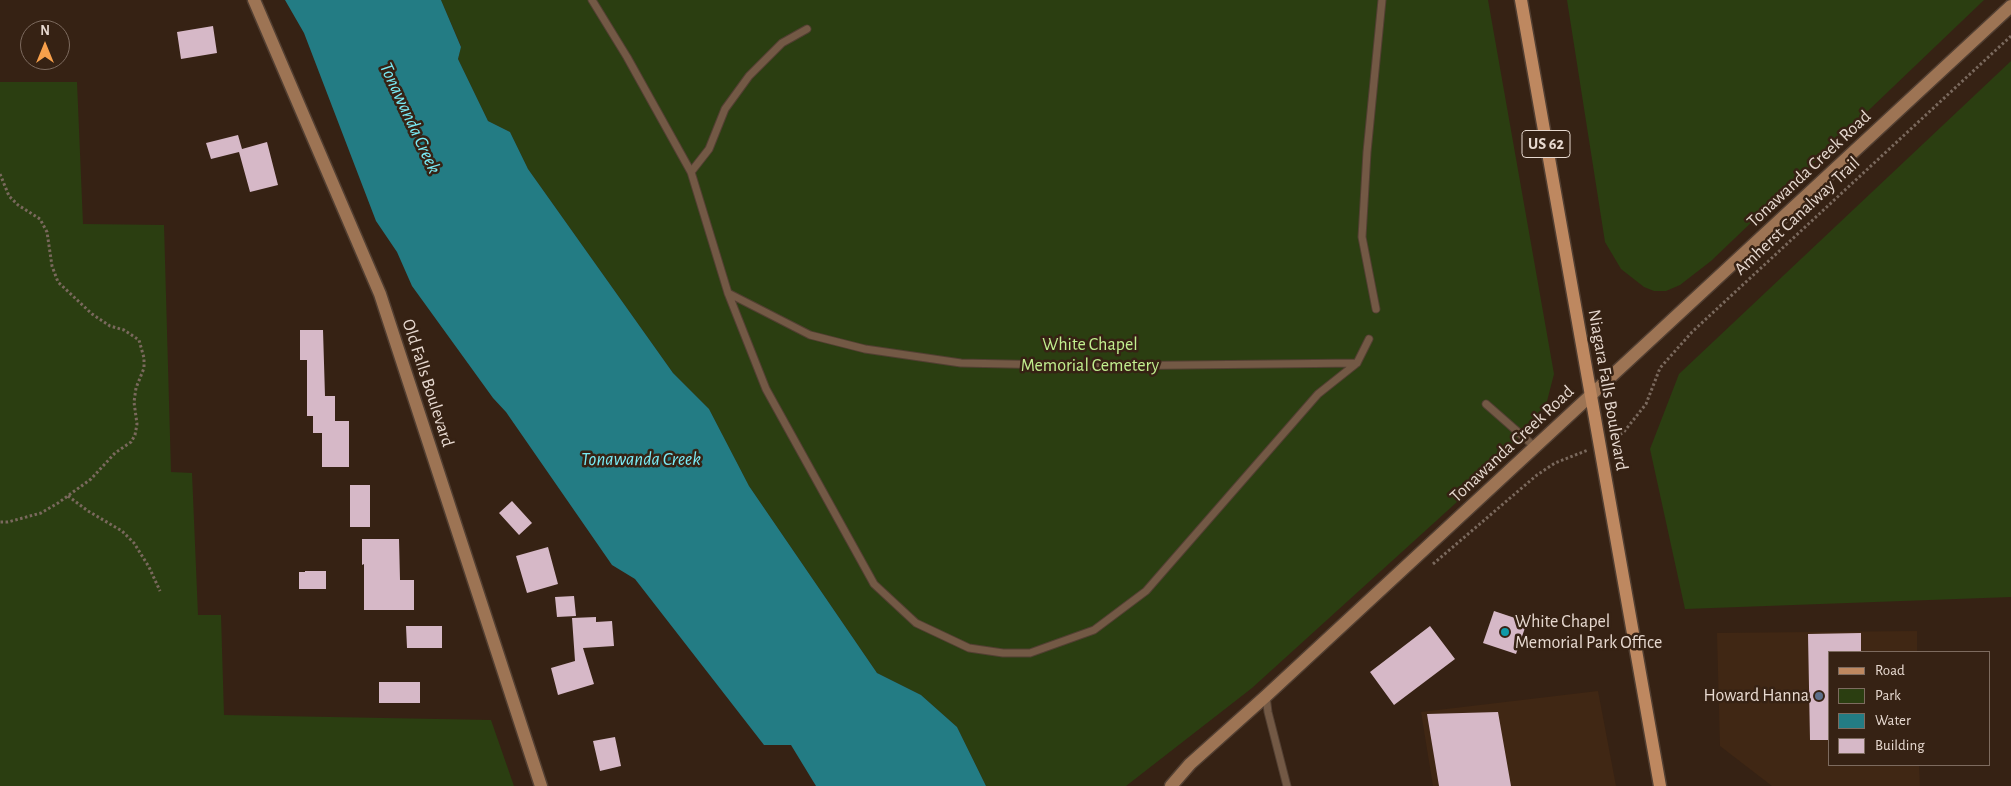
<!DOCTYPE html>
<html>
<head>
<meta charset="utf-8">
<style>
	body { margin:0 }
	#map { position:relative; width:2011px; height:786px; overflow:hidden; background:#362214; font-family:"Alegreya Sans",sans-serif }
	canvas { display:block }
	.legend { position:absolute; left:1828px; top:651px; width:162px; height:115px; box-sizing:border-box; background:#362214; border:1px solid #7d6b5f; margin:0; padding:6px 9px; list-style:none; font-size:15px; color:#e7d9d0 }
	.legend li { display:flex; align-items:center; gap:10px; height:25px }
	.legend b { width:25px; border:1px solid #7d6b5f }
	.north { position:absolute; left:20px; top:20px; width:50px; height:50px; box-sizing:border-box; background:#362214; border:1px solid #7d6b5f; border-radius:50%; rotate:0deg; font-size:14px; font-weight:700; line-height:20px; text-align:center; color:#e7d9d0 }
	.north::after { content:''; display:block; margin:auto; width:18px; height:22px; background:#f8a04b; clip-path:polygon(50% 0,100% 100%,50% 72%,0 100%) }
</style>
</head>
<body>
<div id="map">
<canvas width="2011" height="786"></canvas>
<ul class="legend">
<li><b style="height:6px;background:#be8860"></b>Road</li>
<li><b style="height:14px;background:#2b3e11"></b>Park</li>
<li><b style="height:14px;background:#237c84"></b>Water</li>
<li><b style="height:14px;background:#d6b8c7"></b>Building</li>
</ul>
<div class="north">N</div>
</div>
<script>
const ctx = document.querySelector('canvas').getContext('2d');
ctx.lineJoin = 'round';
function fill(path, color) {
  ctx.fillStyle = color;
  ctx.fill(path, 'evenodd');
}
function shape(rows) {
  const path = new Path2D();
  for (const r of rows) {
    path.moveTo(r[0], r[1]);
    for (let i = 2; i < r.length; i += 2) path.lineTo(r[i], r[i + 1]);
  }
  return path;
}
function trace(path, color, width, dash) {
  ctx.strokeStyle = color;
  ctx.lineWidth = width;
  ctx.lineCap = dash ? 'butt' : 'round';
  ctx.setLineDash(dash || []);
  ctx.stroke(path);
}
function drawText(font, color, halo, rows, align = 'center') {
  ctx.font = font + ' "Alegreya Sans",sans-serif';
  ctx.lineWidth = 5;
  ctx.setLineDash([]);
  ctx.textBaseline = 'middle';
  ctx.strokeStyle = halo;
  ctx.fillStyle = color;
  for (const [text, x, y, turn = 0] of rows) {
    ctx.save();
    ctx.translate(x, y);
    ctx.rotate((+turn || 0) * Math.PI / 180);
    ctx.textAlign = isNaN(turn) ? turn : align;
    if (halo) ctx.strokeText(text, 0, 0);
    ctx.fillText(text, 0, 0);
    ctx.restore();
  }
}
fill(shape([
	[1917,631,1917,652,1830,652,1830,765,1919,765,1920,786,1772,786,1720,746,1717,633],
	[1598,691,1616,786,1433,786,1421,712]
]), '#402714');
fill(shape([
	[441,0,1488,0,1554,374,1545,409,1468,492,1252,688,1126,786,986,786,957,727,921,695,877,673,749,486,709,409,673,373,528,169,510,132,488,121,458,59,461,46],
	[1567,0,1984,0,1711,261,1680,285,1666,291,1654,291,1644,287,1621,269,1605,242],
	[2011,61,2011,597,1685,609,1650,449,1679,374],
	[0,82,77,82,83,224,164,225,171,472,192,473,198,615,221,615,224,715,491,720,514,786,0,786]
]), '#2b3e11');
fill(shape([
	[285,0,441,0,461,47,458,59,488,121,510,132,528,169,673,373,709,409,749,486,877,673,921,695,957,727,986,786,816,786,791,745,764,745,635,579,612,565,506,412,493,398,412,286,397,252,376,221,304,33]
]), '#237c84');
fill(shape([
	[213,26,217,53,181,59,177,32],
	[238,135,242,149,267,142,278,185,250,192,239,152,211,159,206,143],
	[300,330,323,330,325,396,335,396,335,421,349,421,349,467,322,467,322,433,313,433,313,416,307,416,307,360,300,360],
	[350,485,370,485,370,527,350,527],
	[512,501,532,523,519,535,499,513],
	[362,539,399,539,400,580,414,580,414,610,364,610,364,564,362,565],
	[548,547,558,584,527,593,516,556],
	[305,571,326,571,326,589,299,589,299,572,305,572],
	[574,596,576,616,557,617,555,597],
	[1494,611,1527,622,1516,654,1483,643],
	[596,617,596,622,612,621,614,646,583,648,594,684,558,695,551,668,575,661,572,618],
	[406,626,442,626,442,648,407,648],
	[1430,626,1455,659,1394,705,1370,672],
	[1861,633,1861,652,1830,652,1830,740,1810,740,1808,634],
	[379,682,420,682,420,703,379,703],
	[1498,712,1511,786,1439,786,1427,714],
	[615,737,621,766,600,771,593,741]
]), '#d6b8c7');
const lane = shape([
	[592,0,627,57,691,172,728,293,766,389,874,584,916,623,969,648,1003,653,1030,653,1094,630,1146,591,1318,394,1357,363,1369,339],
	[691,172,709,149,725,109,749,76,782,43,807,29],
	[728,293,810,335,865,349,961,363,1100,366,1357,363],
	[1376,309,1362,237,1367,152,1382,0],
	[1486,404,1535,447],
	[1266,696,1268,712,1287,786]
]);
const secondary = shape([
	[254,0,380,294,541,786],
	[1171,786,1190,764,1266,696,2011,6]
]);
const primary = shape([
	[1521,0,1660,786]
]);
trace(lane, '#523f32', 9);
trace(secondary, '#523f32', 15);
trace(primary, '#523f32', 15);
trace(shape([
	[0,174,9,196,18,205,40,219,47,232,52,266,58,282,92,314,110,326,124,330,139,340,144,358,144,368,136,388,134,402,137,424,135,435,131,442,115,453,91,479,58,503,41,513,8,522,0,522],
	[1611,439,1623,433,1646,404,1660,368,1692,332,2011,36],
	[68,496,88,511,122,531,134,543,149,567,160,591],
	[1433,564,1537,475,1555,463,1588,450]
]), '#7a695d', 3, [2.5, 2.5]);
trace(lane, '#735945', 7);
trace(secondary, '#9d7454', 12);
trace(primary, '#be8860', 12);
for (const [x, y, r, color] of [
	[1505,632,5,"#0f9aa8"],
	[1819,696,5,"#5c6f8a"]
]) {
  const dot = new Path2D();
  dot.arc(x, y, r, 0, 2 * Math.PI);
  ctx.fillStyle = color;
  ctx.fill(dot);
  trace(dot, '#362214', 2);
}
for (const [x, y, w] of [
	[1546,144,48]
]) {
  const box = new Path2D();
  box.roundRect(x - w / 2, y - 13.5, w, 27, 4);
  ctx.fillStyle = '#362214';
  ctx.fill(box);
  trace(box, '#e7d9d0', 1);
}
drawText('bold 16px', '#e7d9d0', null, [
	["US 62",1546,144]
]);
drawText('18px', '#e7d9d0', '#362214', [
	["Tonawanda Creek Road",1809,169,-43],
	["Amherst Canalway Trail",1797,216,-43],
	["Old Falls Boulevard",428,383,72],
	["Niagara Falls Boulevard",1608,390,80],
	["Tonawanda Creek Road",1512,444,-43]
]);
drawText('18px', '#c2ef8f', '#362214', [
	["White Chapel",1090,345],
	["Memorial Cemetery",1090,366]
]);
drawText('18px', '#e7d9d0', '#362214', [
	["White Chapel",1515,622],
	["Memorial Park Office",1515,643],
	["Howard Hanna",1809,696,"right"]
], 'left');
drawText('italic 19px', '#7aecf7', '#362214', [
	["Tonawanda Creek",410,118,65],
	["Tonawanda Creek",641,459]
]);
</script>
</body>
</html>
